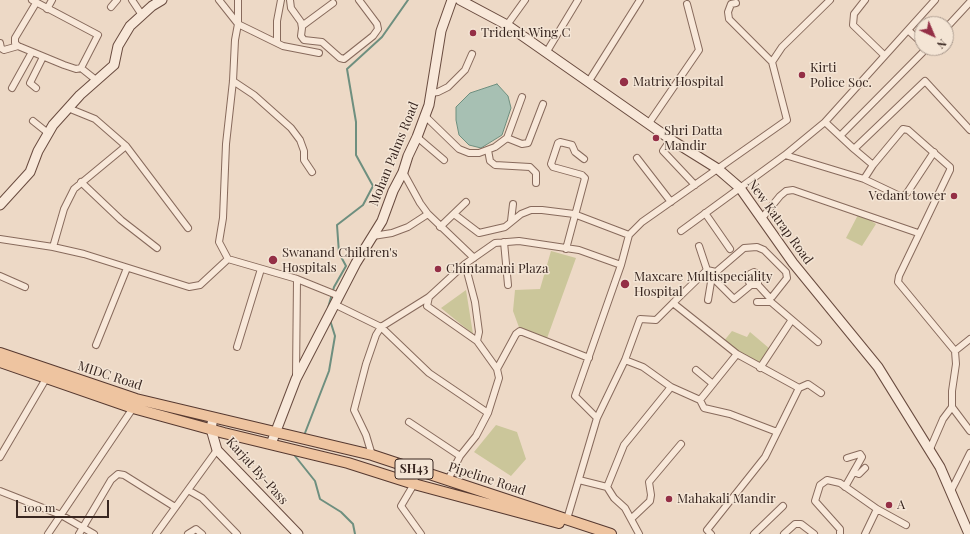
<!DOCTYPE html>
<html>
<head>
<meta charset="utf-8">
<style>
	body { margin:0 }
	#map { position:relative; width:970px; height:534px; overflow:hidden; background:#edd9c6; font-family:"Playfair Display",serif }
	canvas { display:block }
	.north { position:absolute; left:914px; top:16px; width:40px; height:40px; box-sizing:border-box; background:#f4e5d5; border:1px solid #a9998d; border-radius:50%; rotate:136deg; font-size:11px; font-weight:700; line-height:16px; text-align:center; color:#382620 }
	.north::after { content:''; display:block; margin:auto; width:14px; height:18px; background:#942f46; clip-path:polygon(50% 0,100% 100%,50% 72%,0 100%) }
	.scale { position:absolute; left:16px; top:500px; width:93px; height:18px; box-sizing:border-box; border:2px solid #382620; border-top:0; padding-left:5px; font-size:12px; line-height:14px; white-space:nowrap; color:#382620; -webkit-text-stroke:3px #f4e5d5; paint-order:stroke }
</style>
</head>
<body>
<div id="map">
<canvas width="970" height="534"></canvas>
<div class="north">N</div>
<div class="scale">100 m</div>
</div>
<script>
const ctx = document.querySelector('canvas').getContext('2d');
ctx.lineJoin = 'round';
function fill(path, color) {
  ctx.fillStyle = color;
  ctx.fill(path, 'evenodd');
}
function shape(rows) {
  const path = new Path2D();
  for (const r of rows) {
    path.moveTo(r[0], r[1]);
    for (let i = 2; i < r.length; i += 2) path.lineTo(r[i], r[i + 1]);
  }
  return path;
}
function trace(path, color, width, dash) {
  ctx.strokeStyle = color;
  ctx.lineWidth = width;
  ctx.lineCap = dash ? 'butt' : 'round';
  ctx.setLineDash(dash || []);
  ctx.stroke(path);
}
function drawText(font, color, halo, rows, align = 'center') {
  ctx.font = font + ' "Playfair Display",serif';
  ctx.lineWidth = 3;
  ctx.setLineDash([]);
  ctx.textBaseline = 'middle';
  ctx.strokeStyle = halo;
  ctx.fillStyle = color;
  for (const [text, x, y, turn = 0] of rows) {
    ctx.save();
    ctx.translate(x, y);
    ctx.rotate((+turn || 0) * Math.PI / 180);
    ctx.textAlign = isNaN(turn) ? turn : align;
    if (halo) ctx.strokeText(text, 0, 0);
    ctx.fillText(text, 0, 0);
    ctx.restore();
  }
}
fill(shape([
	[859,213,876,224,862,246,846,238],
	[551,251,576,258,546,341,520,330,513,311,515,290,540,289],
	[466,290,473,334,441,308],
	[732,331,747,337,750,332,770,349,759,365,723,342],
	[496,425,517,432,526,459,511,476,474,452]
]), '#cbc69a');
const water = shape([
	[497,84,508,96,511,108,502,135,481,148,469,145,459,135,456,120,456,107,470,93,497,84]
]);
fill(water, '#a7c0b3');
trace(water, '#6e8f7f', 1);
trace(shape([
	[328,308,334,287,346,266,339,253,337,225,363,205,373,186,356,155,356,122,347,69,382,37,408,0],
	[305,433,329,371,335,336,330,320],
	[295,456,315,481,320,499,341,512,353,524,355,534]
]), '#6e8f7f', 2);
const street = shape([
	[32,0,98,35,81,68,96,80],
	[132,0,142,15],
	[219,0,238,24,235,40,233,81,226,144,223,218,219,242,228,259],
	[238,0,238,24,283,46,319,53],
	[290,0,291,8,301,22,302,28,301,36,304,40,322,42,340,58,344,59,373,36,378,29,377,24,359,0],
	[865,0,854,14,853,25,884,55],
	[36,3,15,38,15,43,18,46,64,65,76,69,81,68],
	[736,3,731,4,728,12,729,19,772,62],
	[111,7,117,0],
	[47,9,52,0],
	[507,25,525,0],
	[302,26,333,3],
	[946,28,970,2],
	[908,30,922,43],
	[277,42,277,21,281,0],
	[0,43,1,48,4,50,18,46],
	[546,53,578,0],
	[233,81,254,95,291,128,300,140,304,151,304,160,312,172],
	[589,81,640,0],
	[12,88,32,52],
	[36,88,30,83,43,57],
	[431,93,438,92,448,87,465,70,472,54],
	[424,115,459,149,469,153,479,153,495,147,507,138,522,97],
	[33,121,48,133],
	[825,122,935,0],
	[649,123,699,50,687,4],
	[840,136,927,48],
	[417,137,444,160],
	[507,138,522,144,528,143,543,104],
	[671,139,663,151,695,185],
	[126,146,188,228],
	[854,149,873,165],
	[488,150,490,161,495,165,530,167,536,173,536,183],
	[785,155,864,179,902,197,907,193,934,152],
	[637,158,671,202],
	[403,172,420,203,428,214,474,258],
	[864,179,873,165,903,129,908,130,950,167,950,170,899,276,898,282,955,351,956,364,952,391,952,407,970,431],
	[81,182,121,220,157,248],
	[705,213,730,249],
	[454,214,479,233,505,227,521,214,531,210,542,210,574,214,629,235],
	[762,218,780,196,786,191,793,190,918,233],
	[511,221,513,204],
	[440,227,466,202],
	[681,231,785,155,825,122,854,149,925,81,970,130],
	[373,236,392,233,408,227,428,214],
	[0,239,53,247,84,254,189,287,200,285,228,259,297,279,296,377],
	[504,242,508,285],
	[699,246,707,270],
	[53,247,64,209,74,189,126,146,95,119,68,108],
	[566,249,585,178,582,175,553,167,551,164,558,143,560,142,572,145,575,152,584,159],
	[707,270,716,272,744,248,757,247,764,250,786,272,787,278,772,297,769,297,758,285,758,275,754,272,750,274,747,278,749,282,751,285,758,285],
	[716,272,716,281,734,299,751,285],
	[0,276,25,287],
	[297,279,339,296],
	[429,297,427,306,477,341],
	[708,300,711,282,715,276],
	[757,302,771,302,818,342],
	[673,303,707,270],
	[334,304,381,327,429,373,488,413],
	[96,345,127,268],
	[237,347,261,269],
	[955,351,970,339],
	[760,368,791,321],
	[497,369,516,334,520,331,589,358],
	[696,370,713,384],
	[671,387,700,400,704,408,730,414,777,432],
	[799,388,808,384,821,393],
	[700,400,737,354],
	[597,418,625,360,640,319,656,320,673,303,737,354,799,388,765,457,707,530,711,534],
	[409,422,460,456],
	[930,449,943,419,952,407],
	[372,455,366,435,354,410,366,364,376,335,381,327,429,297,465,264,495,243,519,241,579,250,621,265],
	[0,457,47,377],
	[416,469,414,484,401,506,421,534],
	[854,472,859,474,865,468],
	[448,480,460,456,476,436,488,413,499,378,497,369,477,341,479,332,475,302,465,264],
	[579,480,607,487,624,445,671,387,643,367,625,360],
	[607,487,614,498,625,508,639,534],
	[845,487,862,457,860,454,847,458],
	[188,490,202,498,237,534],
	[0,491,61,515,94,534],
	[951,491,970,453],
	[567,519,597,418,575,396,621,265,629,235,642,222,787,120,772,62,782,47,830,0],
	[631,519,650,501,651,495,649,482,681,444],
	[48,534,133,408],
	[79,534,111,480,118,474,124,475,175,507],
	[156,534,217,450],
	[188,534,196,529,202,534],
	[754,534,783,506],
	[784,534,795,524,801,524,814,534],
	[840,534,840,529,815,501,820,485,827,480,840,483,877,509,906,525],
	[865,534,877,509]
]);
const secondary = shape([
	[460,0,507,25,673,141,718,169,740,188,793,263,878,367,940,467,969,534],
	[0,205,30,172,38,151,53,125,80,95,114,65,118,46,130,26,152,6,162,0],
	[213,418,211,429,217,450,298,534],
	[271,444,296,379,356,263,382,221,393,191,403,172,408,156,417,137,429,105,441,31,452,0]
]);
const primary = shape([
	[0,353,136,399,372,455,611,534],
	[0,362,133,408,224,433,348,463,414,484,559,523]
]);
trace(street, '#876a5c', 8);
trace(secondary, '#694b3f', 11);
trace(primary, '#563930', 12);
trace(street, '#f8e8d9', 6);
trace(secondary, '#f8e8d9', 9);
trace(primary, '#eec4a0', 10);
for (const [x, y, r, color] of [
	[473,33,4,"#942f46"],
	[802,75,4,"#942f46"],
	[624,82,5,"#942f46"],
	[656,138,4,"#942f46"],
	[954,196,4,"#942f46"],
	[273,260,5,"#942f46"],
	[438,269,4,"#942f46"],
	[625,284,5,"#942f46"],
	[669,499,4,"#942f46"],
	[889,505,4,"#942f46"]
]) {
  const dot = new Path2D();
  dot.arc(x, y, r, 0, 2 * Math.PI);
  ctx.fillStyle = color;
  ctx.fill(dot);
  trace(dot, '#f4e5d5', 1.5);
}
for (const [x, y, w] of [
	[414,469,38]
]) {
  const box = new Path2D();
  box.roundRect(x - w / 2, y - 10, w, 20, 3);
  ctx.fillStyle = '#f4e5d5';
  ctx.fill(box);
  trace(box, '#382620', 1);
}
drawText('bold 12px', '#382620', null, [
	["SH43",414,469]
]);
drawText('13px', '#382620', '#f4e5d5', [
	["Trident Wing C",481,33],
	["Kirti",810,68],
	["Police Soc.",810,83],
	["Matrix Hospital",633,82],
	["Shri Datta",664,131],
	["Mandir",664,146],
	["Vedant tower",946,196,"right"],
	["Swanand Children's",282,253],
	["Hospitals",282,268],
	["Chintamani Plaza",446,269],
	["Maxcare Multispeciality",634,277],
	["Hospital",634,292],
	["Mahakali Mandir",677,499],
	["A",897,505]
], 'left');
drawText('13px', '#382620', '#f4e5d5', [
	["Mohan Palms Road",394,154,-68],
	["New Katrap Road",780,222,54],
	["MIDC Road",110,376,18],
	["Karjat By-Pass",257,471,48],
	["Pipeline Road",487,479,18]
]);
</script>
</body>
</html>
